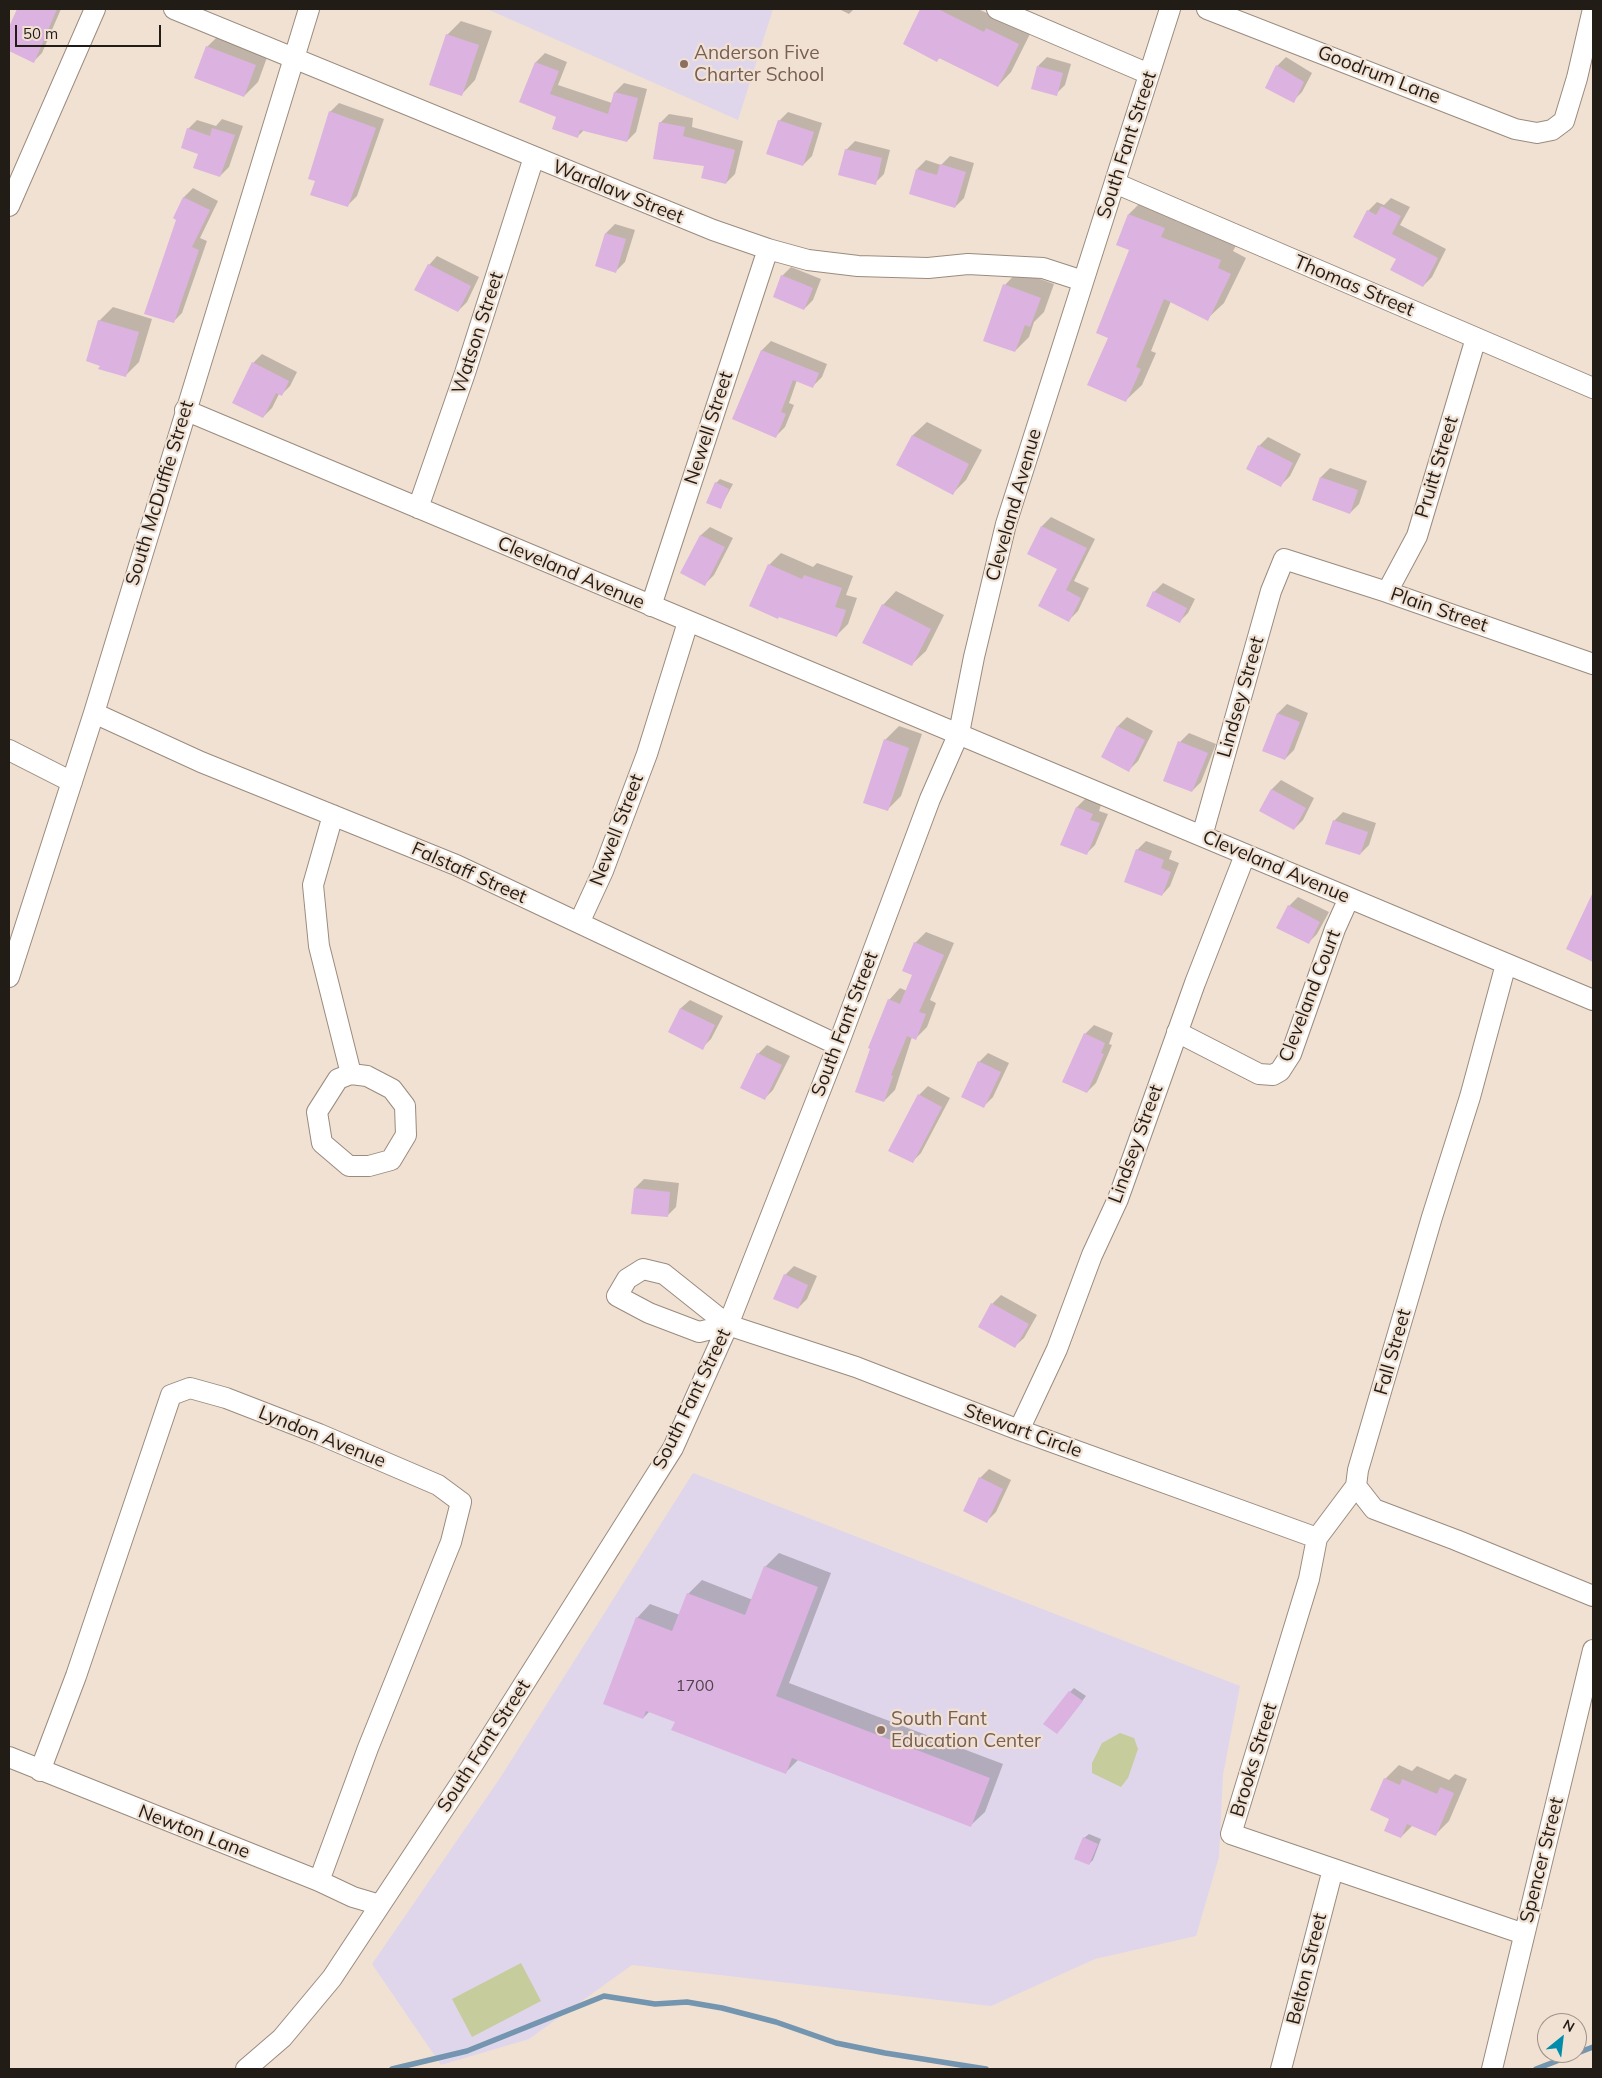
<!DOCTYPE html>
<html>
<head>
<meta charset="utf-8">
<style>
	body { margin:0 }
	#map { position:relative; width:1602px; height:2078px; overflow:hidden; background:#f1e1d3; font-family:Mulish,sans-serif }
	canvas { display:block }
	.frame { position:absolute; inset:0; border:10px solid #221c17; pointer-events:none }
	.north { position:absolute; left:1537px; top:2013px; width:50px; height:50px; box-sizing:border-box; background:#f1e1d3; border:1px solid #9e9288; border-radius:50%; rotate:29deg; font-size:14px; font-weight:700; line-height:20px; text-align:center; color:#221c17 }
	.north::after { content:''; display:block; margin:auto; width:18px; height:22px; background:#018cab; clip-path:polygon(50% 0,100% 100%,50% 72%,0 100%) }
	.scale { position:absolute; left:15px; top:25px; width:146px; height:22px; box-sizing:border-box; border:2px solid #221c17; border-top:0; padding-left:6px; font-size:15px; line-height:18px; white-space:nowrap; color:#221c17; -webkit-text-stroke:4px #f1e1d3; paint-order:stroke }
</style>
</head>
<body>
<div id="map">
<canvas width="1602" height="2078"></canvas>
<div class="frame"></div>
<div class="north">N</div>
<div class="scale">50 m</div>
</div>
<script>
const ctx = document.querySelector('canvas').getContext('2d');
ctx.lineJoin = 'round';
function fill(path, color) {
  ctx.fillStyle = color;
  ctx.fill(path, 'evenodd');
}
function shape(rows) {
  const path = new Path2D();
  for (const r of rows) {
    path.moveTo(r[0], r[1]);
    for (let i = 2; i < r.length; i += 2) path.lineTo(r[i], r[i + 1]);
  }
  return path;
}
function trace(path, color, width, dash) {
  ctx.strokeStyle = color;
  ctx.lineWidth = width;
  ctx.lineCap = dash ? 'butt' : 'round';
  ctx.setLineDash(dash || []);
  ctx.stroke(path);
}
function drawText(font, color, halo, rows, align = 'center') {
  ctx.font = font + ' Mulish,sans-serif';
  ctx.lineWidth = 4.5;
  ctx.setLineDash([]);
  ctx.textBaseline = 'middle';
  ctx.strokeStyle = halo;
  ctx.fillStyle = color;
  for (const [text, x, y, turn = 0] of rows) {
    ctx.save();
    ctx.translate(x, y);
    ctx.rotate((+turn || 0) * Math.PI / 180);
    ctx.textAlign = isNaN(turn) ? turn : align;
    if (halo) ctx.strokeText(text, 0, 0);
    ctx.fillText(text, 0, 0);
    ctx.restore();
  }
}
fill(shape([
	[487,9,773,9,738,120],
	[693,1473,1240,1686,1223,1775,1219,1857,1196,1936,1095,1959,991,2006,632,1965,529,2039,441,2065,372,1964,500,1778]
]), '#dfd6eb');
fill(shape([
	[1120,1733,1134,1738,1138,1749,1128,1778,1121,1787,1092,1773,1092,1763,1102,1743],
	[521,1963,541,2001,472,2037,452,1999]
]), '#c7cc9c');
fill(shape([
	[19,9,61,9,42,53,33,62,9,50,9,30],
	[839,9,854,9,849,14],
	[922,9,978,9,998,18,1032,30,1011,72,998,86,940,58,937,60,904,44],
	[461,21,492,31,475,80,462,94,447,35],
	[221,33,269,52,258,82,244,96,207,47],
	[545,53,567,62,558,85,612,103,615,92,624,83,647,89,636,132,627,141,584,130,578,136,557,116,521,101,536,62],
	[1047,57,1071,64,1065,85,1056,94,1038,66],
	[1286,57,1312,73,1302,92,1293,101,1277,66],
	[339,103,384,119,357,196,348,205,316,180,330,112],
	[788,112,822,123,812,156,803,165,779,121],
	[669,114,693,118,692,127,743,141,735,174,726,183,660,123],
	[222,119,243,126,229,167,220,176,199,153,188,129,197,120,216,126],
	[855,141,890,150,884,174,875,183,846,150],
	[950,156,974,163,964,198,955,207,917,169,926,160,941,165],
	[193,188,218,201,200,238,207,241,182,313,173,322,184,197],
	[1145,198,1180,212,1176,221,1237,244,1233,251,1246,258,1224,303,1207,319,1171,301,1151,351,1156,353,1142,385,1125,401,1110,337,1131,250,1117,244,1129,214],
	[1391,198,1410,207,1400,225,1446,249,1432,277,1423,286,1398,258,1368,211,1377,202,1384,205],
	[615,224,635,230,625,262,616,271,606,233],
	[437,256,479,277,467,302,458,311,429,265],
	[791,267,821,279,813,300,804,309,782,276],
	[1018,271,1054,284,1044,312,1034,322,1029,337,1015,351,1005,285],
	[113,307,152,319,139,362,125,376,99,321],
	[771,341,827,364,822,377,813,386,797,380,789,403,794,405,785,427,776,436,734,418,762,350],
	[262,354,297,372,290,386,281,395,279,394,272,408,263,417,253,363],
	[927,422,982,450,966,480,953,493,898,465,913,435],
	[1268,437,1301,454,1290,476,1281,485,1259,446],
	[1330,468,1367,481,1359,504,1350,513,1313,500,1321,477],
	[720,479,733,484,720,508,716,483],
	[1051,517,1095,539,1074,581,1089,588,1078,611,1069,620,1058,568,1029,553,1042,526],
	[710,527,733,538,714,575,705,584,682,573,701,535],
	[781,553,813,567,817,563,853,576,846,595,857,598,848,624,836,636,769,565],
	[1163,583,1195,599,1188,613,1179,622,1154,592],
	[896,591,944,615,926,651,912,664,863,642,883,605],
	[1287,704,1308,713,1294,750,1285,759,1263,751,1278,713],
	[1127,717,1153,731,1138,761,1129,770,1103,757,1118,726],
	[899,726,922,734,901,796,887,810,885,740],
	[1189,733,1216,744,1201,782,1192,791,1180,742],
	[1281,780,1314,798,1303,820,1294,829,1260,810,1272,789],
	[1086,798,1101,805,1099,811,1108,814,1095,845,1086,854,1077,807],
	[1343,812,1376,823,1369,845,1360,854,1334,821],
	[1146,841,1172,851,1169,859,1179,863,1170,886,1162,895,1137,850],
	[1298,897,1329,912,1317,934,1308,943,1278,927,1289,906],
	[1593,897,1593,960,1568,948],
	[926,932,954,943,930,1000,936,1003,927,1027,916,1038,912,1037,895,1090,884,1101,889,1000,900,988,907,991,914,975,915,943],
	[690,1000,723,1016,711,1039,702,1048,669,1032,681,1008],
	[1094,1025,1113,1033,1109,1044,1112,1045,1096,1083,1087,1092,1085,1034],
	[767,1045,790,1056,773,1090,764,1099,758,1054],
	[988,1053,1009,1063,993,1097,984,1106,979,1062],
	[928,1086,950,1098,921,1153,912,1162,919,1095],
	[644,1179,679,1183,676,1207,667,1216,635,1188],
	[794,1266,817,1276,807,1299,798,1308,775,1298,785,1275],
	[1001,1295,1037,1315,1024,1338,1015,1346,980,1326,992,1304],
	[989,1469,1011,1480,996,1512,987,1521,980,1478],
	[779,1553,831,1573,789,1683,1003,1764,985,1812,971,1825,798,1760,785,1773,676,1721,650,1711,643,1718,637,1618,650,1604,680,1615,688,1594,702,1580,753,1600,765,1567],
	[1074,1688,1086,1696,1061,1729,1070,1692],
	[1399,1765,1412,1771,1417,1766,1449,1780,1455,1774,1467,1779,1449,1821,1435,1835,1413,1825,1401,1837,1391,1818,1385,1779],
	[1089,1834,1101,1839,1093,1860,1089,1864,1084,1838]
]), '#0003');
trace(shape([
	[392,2069,467,2051,604,1996,655,2004,687,2002,722,2008,776,2022,836,2043,885,2053,986,2069],
	[1536,2069,1593,2047]
]), '#7395af', 5.5);
fill(shape([
	[17,9,57,9,34,63,9,51,9,27],
	[920,9,938,9,984,32,986,28,1019,44,998,87,939,58,937,62,903,44],
	[446,34,479,45,462,96,429,85],
	[206,46,256,65,244,97,194,78],
	[535,62,559,71,550,94,608,114,614,92,638,98,627,142,580,130,578,138,552,129,556,117,519,102],
	[1276,65,1304,82,1294,103,1265,88],
	[1037,66,1063,73,1057,96,1031,89],
	[329,111,376,128,348,207,310,195,315,181,308,179],
	[778,120,814,132,803,166,766,154],
	[659,122,685,127,683,136,735,150,726,184,701,178,704,166,653,159],
	[187,128,210,136,212,128,235,135,220,177,193,168,198,154,181,148],
	[845,149,882,158,876,185,838,175],
	[940,164,966,172,955,208,909,194,916,169,937,175],
	[183,197,210,210,192,247,199,250,174,323,144,314,176,220,173,218],
	[1381,206,1401,216,1392,234,1438,258,1423,287,1390,270,1396,259,1353,237,1367,210,1376,215],
	[1128,214,1165,228,1161,237,1221,260,1218,268,1231,274,1208,321,1164,299,1136,367,1141,369,1126,402,1087,385,1108,338,1096,333,1129,250,1116,245],
	[605,233,626,239,616,273,595,266],
	[428,264,471,286,458,312,414,290],
	[781,275,813,288,804,310,773,297],
	[1003,284,1041,298,1030,327,1025,325,1015,352,983,341],
	[98,320,139,332,126,377,98,369,100,366,86,361],
	[761,350,819,373,813,388,793,380,781,412,786,414,776,438,732,419],
	[252,362,289,381,282,396,276,393,263,418,232,403],
	[912,435,969,464,953,495,896,465],
	[1258,445,1293,463,1281,487,1246,469],
	[1320,477,1358,490,1350,514,1312,500],
	[715,482,729,489,721,509,706,503],
	[1041,526,1087,548,1066,590,1081,598,1069,622,1038,606,1057,569,1027,554],
	[700,535,725,547,705,586,680,573],
	[768,564,802,579,804,575,842,588,835,607,846,610,837,637,779,617,778,619,749,606],
	[1153,591,1187,608,1180,623,1146,606],
	[882,604,931,629,912,666,862,643],
	[1277,713,1300,722,1285,760,1262,751],
	[1117,726,1145,740,1129,772,1101,757],
	[884,739,909,748,888,811,863,803],
	[1178,741,1208,753,1192,792,1163,781],
	[1271,789,1306,808,1294,830,1259,811],
	[1076,807,1093,814,1090,820,1100,823,1087,855,1060,845],
	[1333,820,1368,832,1360,855,1325,844],
	[1136,849,1164,860,1161,868,1171,872,1162,896,1124,882],
	[1593,892,1593,962,1566,949],
	[1288,905,1320,922,1309,944,1276,928],
	[914,942,944,955,919,1012,926,1014,916,1040,907,1036,891,1075,893,1076,884,1102,855,1092,870,1049,868,1048,888,999,900,1004,912,975,902,971],
	[680,1008,715,1025,703,1050,668,1032],
	[1084,1033,1105,1043,1101,1053,1104,1054,1087,1093,1062,1082],
	[757,1053,782,1065,765,1100,740,1088],
	[978,1061,1001,1072,984,1108,961,1097],
	[918,1094,942,1107,913,1163,888,1151],
	[634,1188,670,1192,668,1217,631,1214],
	[784,1274,808,1285,798,1309,773,1299],
	[991,1303,1029,1324,1015,1348,978,1327],
	[979,1477,1003,1489,987,1523,963,1511],
	[764,1566,818,1587,776,1696,990,1778,971,1827,792,1758,786,1774,671,1730,675,1722,646,1711,643,1719,603,1704,636,1617,672,1631,687,1593,745,1615],
	[1069,1691,1083,1701,1057,1734,1043,1724],
	[1384,1778,1400,1785,1402,1779,1437,1794,1440,1787,1454,1793,1436,1836,1407,1824,1401,1838,1384,1831,1389,1819,1370,1810],
	[1083,1837,1098,1844,1089,1865,1074,1859]
]), '#dbb2e0');
const minor = shape([
	[174,9,713,230,768,249,808,260,858,266,928,268,968,264,1043,268,1083,281],
	[997,9,1149,74],
	[1207,9,1515,129,1537,133,1552,130,1564,121,1577,78,1593,9],
	[1115,183,1593,388],
	[9,206,95,9],
	[185,410,1593,1000],
	[418,508,465,373,534,157],
	[1387,592,1417,536,1476,338],
	[651,606,768,249],
	[94,713,201,762,456,865,838,1045],
	[9,750,72,782],
	[333,815,313,885,319,946,351,1074,367,1076,392,1089,405,1106,406,1135,391,1160,369,1166,349,1166,322,1143,317,1112,338,1079,351,1074],
	[1202,836,1271,591,1284,559,1387,592,1593,664],
	[579,923,603,871,647,754,688,622],
	[1506,964,1470,1097,1432,1217,1358,1470,1356,1486,1374,1509,1456,1540,1593,1596],
	[9,977,94,713,309,9],
	[1177,1032,1259,1074,1273,1075,1280,1071,1291,1054,1335,929,1349,898],
	[728,1325,699,1332,649,1313,617,1296,627,1279,643,1269,664,1274,728,1325,856,1367,1019,1430,1317,1538],
	[1019,1430,1057,1349,1092,1255,1118,1199,1195,983,1245,855],
	[1356,1486,1317,1538,1309,1579,1231,1834,1524,1934],
	[9,1757,319,1881,353,1897,380,1905],
	[40,1771,76,1676,171,1395,190,1388,226,1398,319,1434,438,1485,461,1502,451,1542,368,1748,319,1881],
	[246,2069,282,2038,332,1978,474,1763,673,1448,728,1325,838,1045,930,799,959,733,974,657,1006,524,1170,9],
	[1281,2069,1333,1869],
	[1492,2069,1593,1650]
]);
trace(minor, '#9a8b7e', 22);
trace(minor, '#fff', 20);
for (const [x, y, r, color] of [
	[684,64,5,"#8d6e63"],
	[881,1730,5,"#8d6e63"]
]) {
  const dot = new Path2D();
  dot.arc(x, y, r, 0, 2 * Math.PI);
  ctx.fillStyle = color;
  ctx.fill(dot);
  trace(dot, '#f1e1d3', 2);
}
drawText('16px', '#504249', null, [
	["1700",695,1686]
]);
drawText('19px', '#785e54', '#f1e1d3', [
	["Anderson Five",694,53],
	["Charter School",694,75],
	["South Fant",891,1719],
	["Education Center",891,1741]
], 'left');
drawText('19px', '#221c17', '#f1e1d3', [
	["Goodrum Lane",1379,75,21],
	["South Fant Street",1127,145,-72],
	["Wardlaw Street",618,192,22],
	["Thomas Street",1354,286,23],
	["Watson Street",478,333,-72],
	["Newell Street",709,428,-72],
	["Pruitt Street",1437,467,-73],
	["South McDuffie Street",160,493,-73],
	["Cleveland Avenue",1014,505,-74],
	["Cleveland Avenue",571,573,23],
	["Plain Street",1439,610,19],
	["Lindsey Street",1241,697,-74],
	["Newell Street",617,830,-69],
	["Cleveland Avenue",1276,867,23],
	["Falstaff Street",469,873,24],
	["Cleveland Court",1310,996,-69],
	["South Fant Street",845,1024,-69],
	["Lindsey Street",1136,1144,-70],
	["Fall Street",1393,1352,-74],
	["South Fant Street",692,1399,-64],
	["Stewart Circle",1023,1431,20],
	["Lyndon Avenue",322,1437,22],
	["South Fant Street",484,1746,-57],
	["Brooks Street",1254,1760,-73],
	["Newton Lane",194,1832,21],
	["Spencer Street",1542,1860,-76],
	["Belton Street",1307,1969,-76]
]);
</script>
</body>
</html>
